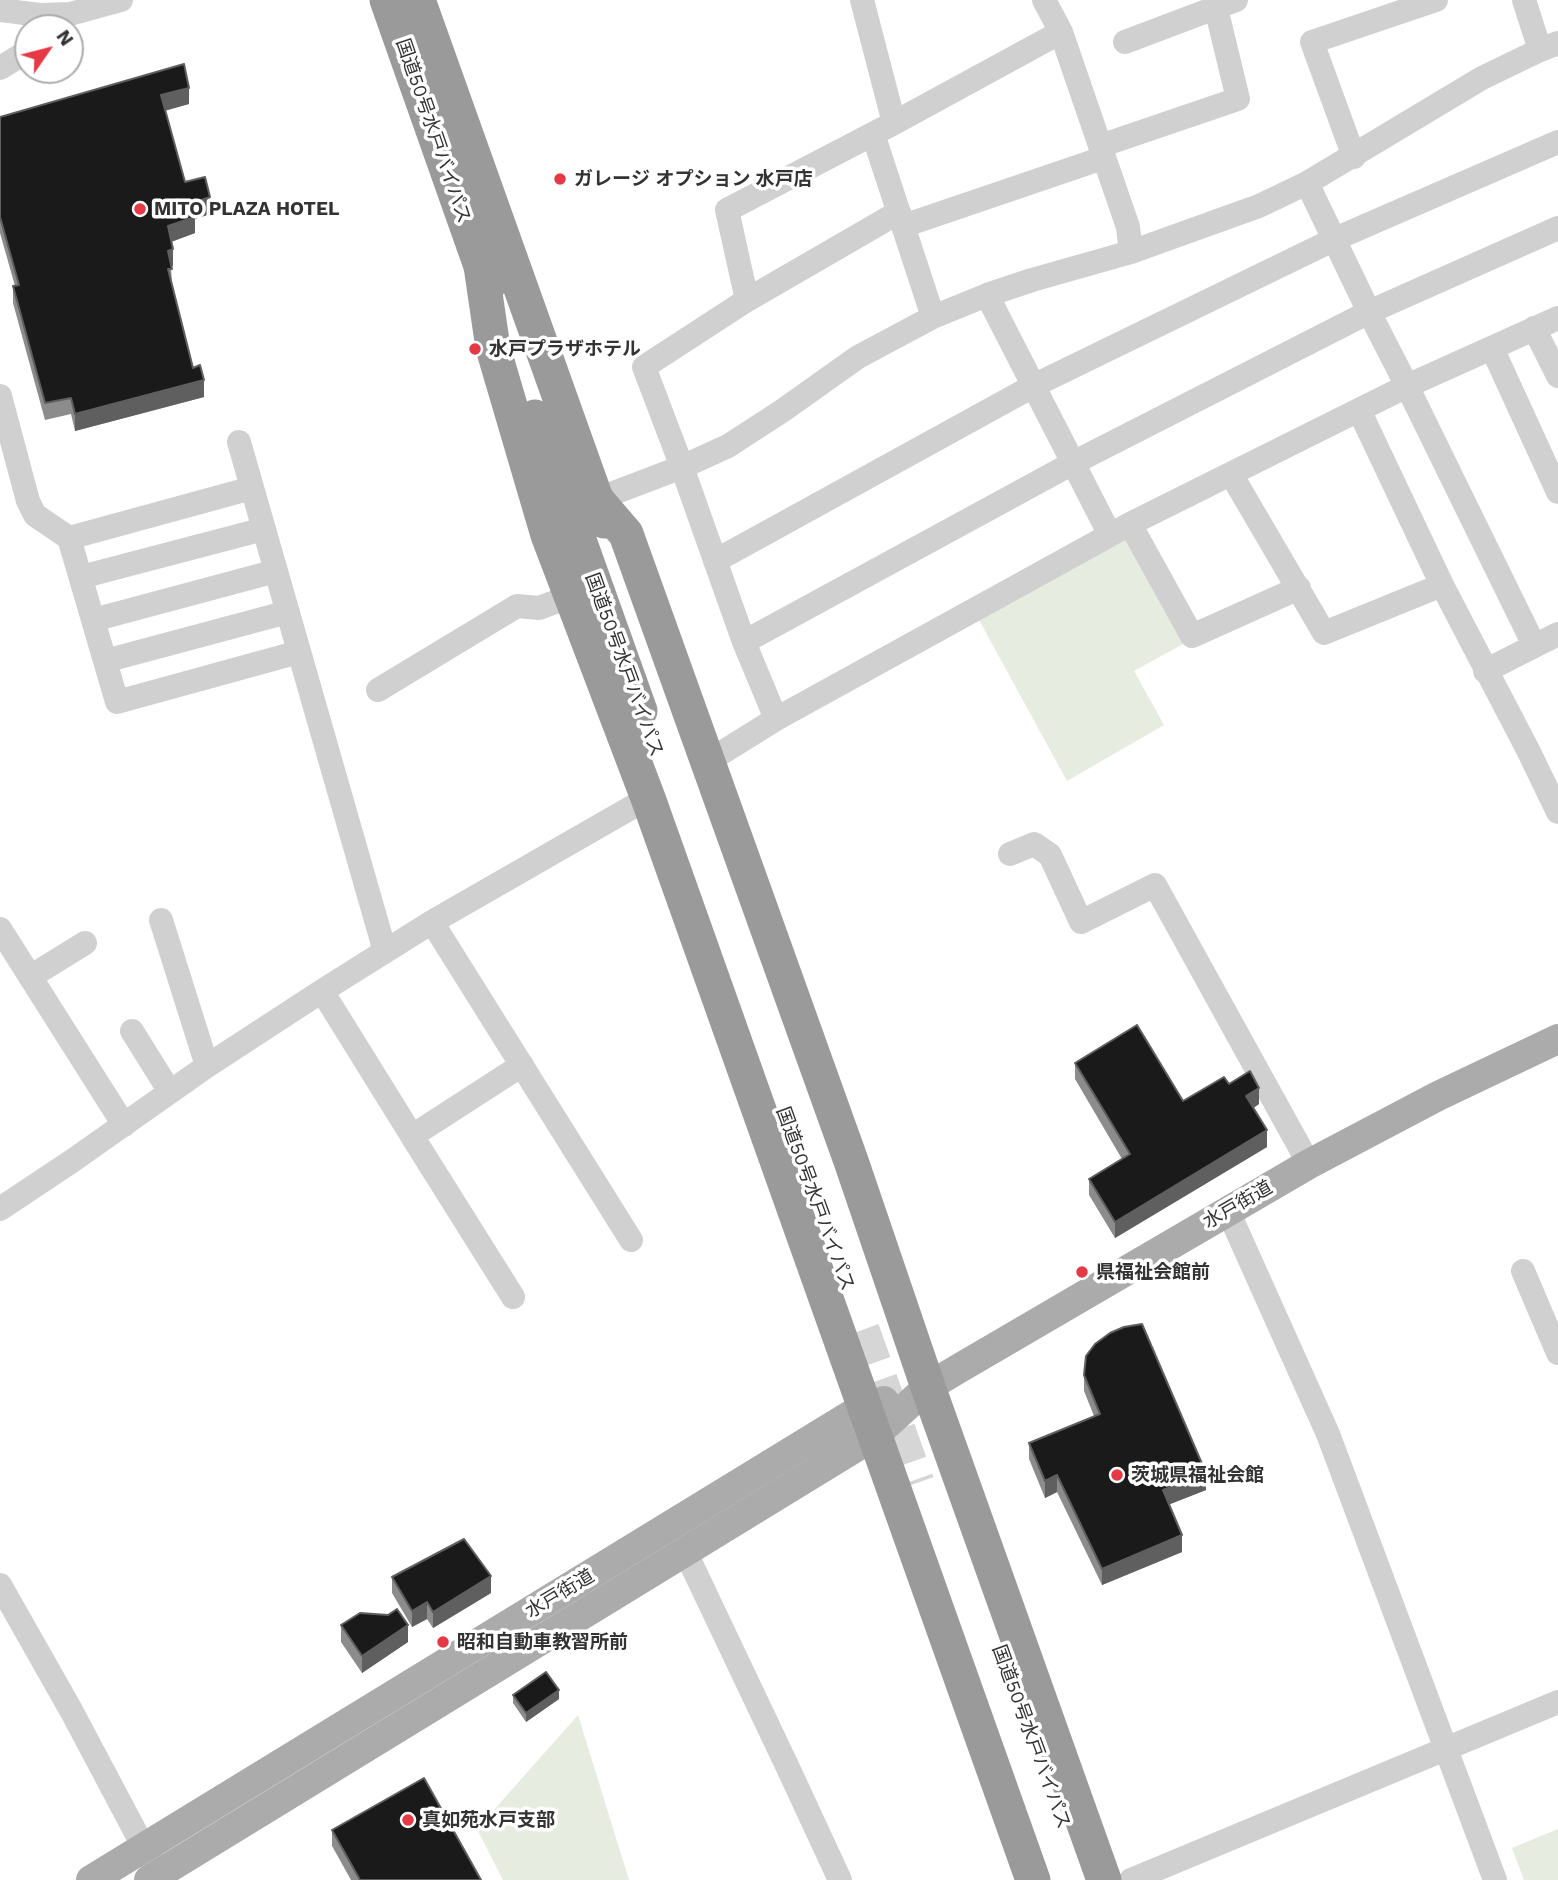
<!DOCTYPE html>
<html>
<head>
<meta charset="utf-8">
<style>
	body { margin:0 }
	#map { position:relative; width:1558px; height:1880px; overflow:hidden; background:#fff; font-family:"Work Sans",sans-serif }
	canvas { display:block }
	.north { position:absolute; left:14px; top:14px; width:70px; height:70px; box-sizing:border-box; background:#fff; border:2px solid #adadad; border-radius:50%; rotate:55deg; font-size:19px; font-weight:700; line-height:28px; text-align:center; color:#333 }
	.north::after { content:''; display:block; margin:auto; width:24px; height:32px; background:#e63946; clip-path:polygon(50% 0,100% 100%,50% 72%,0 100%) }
</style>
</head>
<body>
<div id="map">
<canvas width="1558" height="1880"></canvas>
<div class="north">N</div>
</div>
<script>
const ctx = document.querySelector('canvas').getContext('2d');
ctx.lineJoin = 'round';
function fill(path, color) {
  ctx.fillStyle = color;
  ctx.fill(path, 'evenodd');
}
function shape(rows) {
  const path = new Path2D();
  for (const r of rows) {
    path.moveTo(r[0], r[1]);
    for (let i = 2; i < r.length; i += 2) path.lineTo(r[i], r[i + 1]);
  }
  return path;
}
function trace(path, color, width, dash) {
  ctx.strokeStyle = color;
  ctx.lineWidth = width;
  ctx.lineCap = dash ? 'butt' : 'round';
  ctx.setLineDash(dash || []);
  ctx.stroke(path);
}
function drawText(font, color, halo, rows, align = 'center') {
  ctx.font = font + ' "Work Sans","Noto Sans JP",sans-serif';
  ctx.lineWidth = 7;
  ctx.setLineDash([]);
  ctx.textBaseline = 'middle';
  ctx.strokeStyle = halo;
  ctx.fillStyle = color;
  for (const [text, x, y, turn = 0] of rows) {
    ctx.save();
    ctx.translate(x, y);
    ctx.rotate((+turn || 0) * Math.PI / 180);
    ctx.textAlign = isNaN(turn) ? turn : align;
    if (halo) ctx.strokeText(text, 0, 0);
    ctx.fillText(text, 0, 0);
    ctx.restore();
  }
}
fill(shape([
	[1130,538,1185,643,1134,671,1164,725,1067,781,978,618],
	[578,1715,629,1880,503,1880,477,1829],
	[1558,1829,1558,1880,1524,1880,1512,1848]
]), '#e6ecdf');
trace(shape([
	[862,1330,917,1483]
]), '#d6d6d6', 35, [35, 18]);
trace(shape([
	[862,0,894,123],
	[1044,0,1061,32],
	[1524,0,1540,50],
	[0,10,40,15,70,14,121,0],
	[1125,42,1236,0],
	[0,68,28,51],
	[873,134,933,317],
	[1100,146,1238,99,1216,8],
	[1354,157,1312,42,1436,0],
	[1307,183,1369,312,1407,386,1534,645],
	[903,226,1103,158],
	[987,295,1110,535],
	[747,300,899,212],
	[1534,328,1558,376],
	[1492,348,1558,492],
	[0,396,28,501,35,515,69,538,252,488],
	[1359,410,1442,585,1528,750,1558,812],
	[239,442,382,941,384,952],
	[1231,474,1324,633,1442,585],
	[582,505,682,467,728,446,782,411,858,357,933,317,987,295,1032,280,1131,252,1259,206,1307,183,1482,78,1540,50,1558,43],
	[1130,524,1192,636,1299,588],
	[69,538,117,702,299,652],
	[715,561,1035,385,1335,239,1558,142],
	[81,577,264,529],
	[93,620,276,571],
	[744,642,1073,463,1369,312,1558,228],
	[105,661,288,612],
	[1485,671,1558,634],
	[378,690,517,606,539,608,571,596],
	[776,719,744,642,682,467,644,367,747,300,727,210,894,123,1061,32,1128,227,1131,252],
	[707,762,776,719,1130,524,1407,386,1558,318],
	[1010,854,1034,844,1050,855,1081,922,1155,885,1309,1164],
	[161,920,207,1066],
	[432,922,631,1240],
	[0,929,124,1125],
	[30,977,85,943],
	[322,991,412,1136],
	[132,1031,170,1092],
	[0,1209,72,1161,207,1066,322,991,432,922,648,798],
	[1228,1211,1328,1434,1495,1880],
	[1523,1271,1558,1353],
	[513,1297,412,1136,522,1065],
	[685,1551,789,1770,840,1880],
	[0,1585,72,1712,161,1880],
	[1131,1880,1558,1702]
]), '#d0d0d0', 24);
trace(shape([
	[91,1880,864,1407,884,1401],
	[149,1880,874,1436,928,1387,958,1369,1309,1164,1438,1096,1558,1039]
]), '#ababab', 30);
trace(shape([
	[387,0,488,286],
	[418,0,604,521],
	[481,266,493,348,548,535,648,798,1033,1880],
	[535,417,640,711],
	[596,499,626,534,851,1161,928,1387,1104,1880]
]), '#9a9a9a', 35);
fill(shape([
	[189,104,165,110,185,182,210,214,195,219,195,233,171,242,173,266,171,266,172,284,193,368,204,397,75,431,71,414,45,420,13,303,13,286,15,286,0,233,0,117],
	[1075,1063,1183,1101,1229,1084,1259,1104,1254,1108,1267,1147,1115,1238,1089,1195,1089,1179,1122,1159,1075,1079],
	[1084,1375,1206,1490,1169,1504,1182,1552,1102,1585,1057,1492,1045,1498,1029,1459,1029,1443,1094,1416,1084,1391],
	[392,1577,491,1593,433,1628,427,1619,412,1627,392,1593],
	[341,1625,408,1642,362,1673,341,1642],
	[513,1695,559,1699,526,1722,513,1703],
	[332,1830,481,1880,351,1880,332,1846]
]), '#8c8c8c');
fill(shape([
	[189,88,189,104,161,112,161,95],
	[210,197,210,214,195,219,195,233,168,243,168,226,190,204],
	[173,249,173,266,168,267,168,251],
	[204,380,204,397,75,431,75,414],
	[1259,1088,1259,1104,1246,1112,1246,1096],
	[1267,1130,1267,1147,1115,1238,1115,1222],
	[1206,1473,1206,1490,1163,1507,1163,1490],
	[1057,1475,1057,1492,1045,1498,1045,1481],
	[1182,1535,1182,1552,1102,1585,1102,1569],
	[491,1576,491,1593,433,1628,433,1612],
	[427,1602,427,1619,412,1627,412,1611],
	[408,1625,408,1642,362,1673,362,1656],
	[559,1690,559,1699,526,1722,526,1713]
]), '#5f5f5f');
const building = shape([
	[184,64,189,88,161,95,185,182,205,177,210,197,190,204,195,217,168,226,173,249,168,251,172,269,168,269,193,368,200,365,204,380,75,414,71,398,45,403,13,286,19,285,0,217,0,117,184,64],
	[1137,1025,1183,1101,1224,1077,1229,1084,1250,1071,1259,1088,1246,1096,1267,1130,1115,1222,1089,1179,1130,1154,1075,1063,1137,1025],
	[1142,1324,1206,1473,1163,1490,1182,1535,1102,1569,1057,1475,1045,1481,1029,1443,1100,1414,1084,1375,1086,1356,1095,1344,1110,1333,1124,1327,1142,1324],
	[464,1539,491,1576,433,1612,427,1602,412,1611,392,1577,464,1539],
	[397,1609,408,1625,362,1656,341,1625,360,1613,388,1615,397,1609],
	[546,1672,559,1690,526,1713,513,1695,546,1672],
	[424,1778,481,1880,360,1880,332,1830,424,1778]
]);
fill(building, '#1a1a1a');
trace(building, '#5f5f5f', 2);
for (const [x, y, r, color] of [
	[560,179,7,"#e63946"],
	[140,209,7,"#e63946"],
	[475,349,7,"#e63946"],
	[1082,1272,7,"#e63946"],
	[1117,1475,7,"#e63946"],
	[443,1642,7,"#e63946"],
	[408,1820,7,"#e63946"]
]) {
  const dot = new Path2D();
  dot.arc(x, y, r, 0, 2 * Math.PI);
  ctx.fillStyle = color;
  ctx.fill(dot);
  trace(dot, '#fff', 2.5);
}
drawText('19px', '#333', '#fff', [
	["国道50号水戸バイパス",433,131,71],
	["国道50号水戸バイパス",624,665,70],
	["国道50号水戸バイパス",815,1199,70],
	["水戸街道",1238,1205,-30],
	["水戸街道",560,1594,-31],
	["国道50号水戸バイパス",1031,1737,70]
]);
drawText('bold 19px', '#333', '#fff', [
	["ガレージ オプション 水戸店",574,179],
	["MITO PLAZA HOTEL",154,209],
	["水戸プラザホテル",489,349],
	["県福祉会館前",1096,1272],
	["茨城県福祉会館",1131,1475],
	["昭和自動車教習所前",457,1642],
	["真如苑水戸支部",422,1820]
], 'left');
</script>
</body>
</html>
